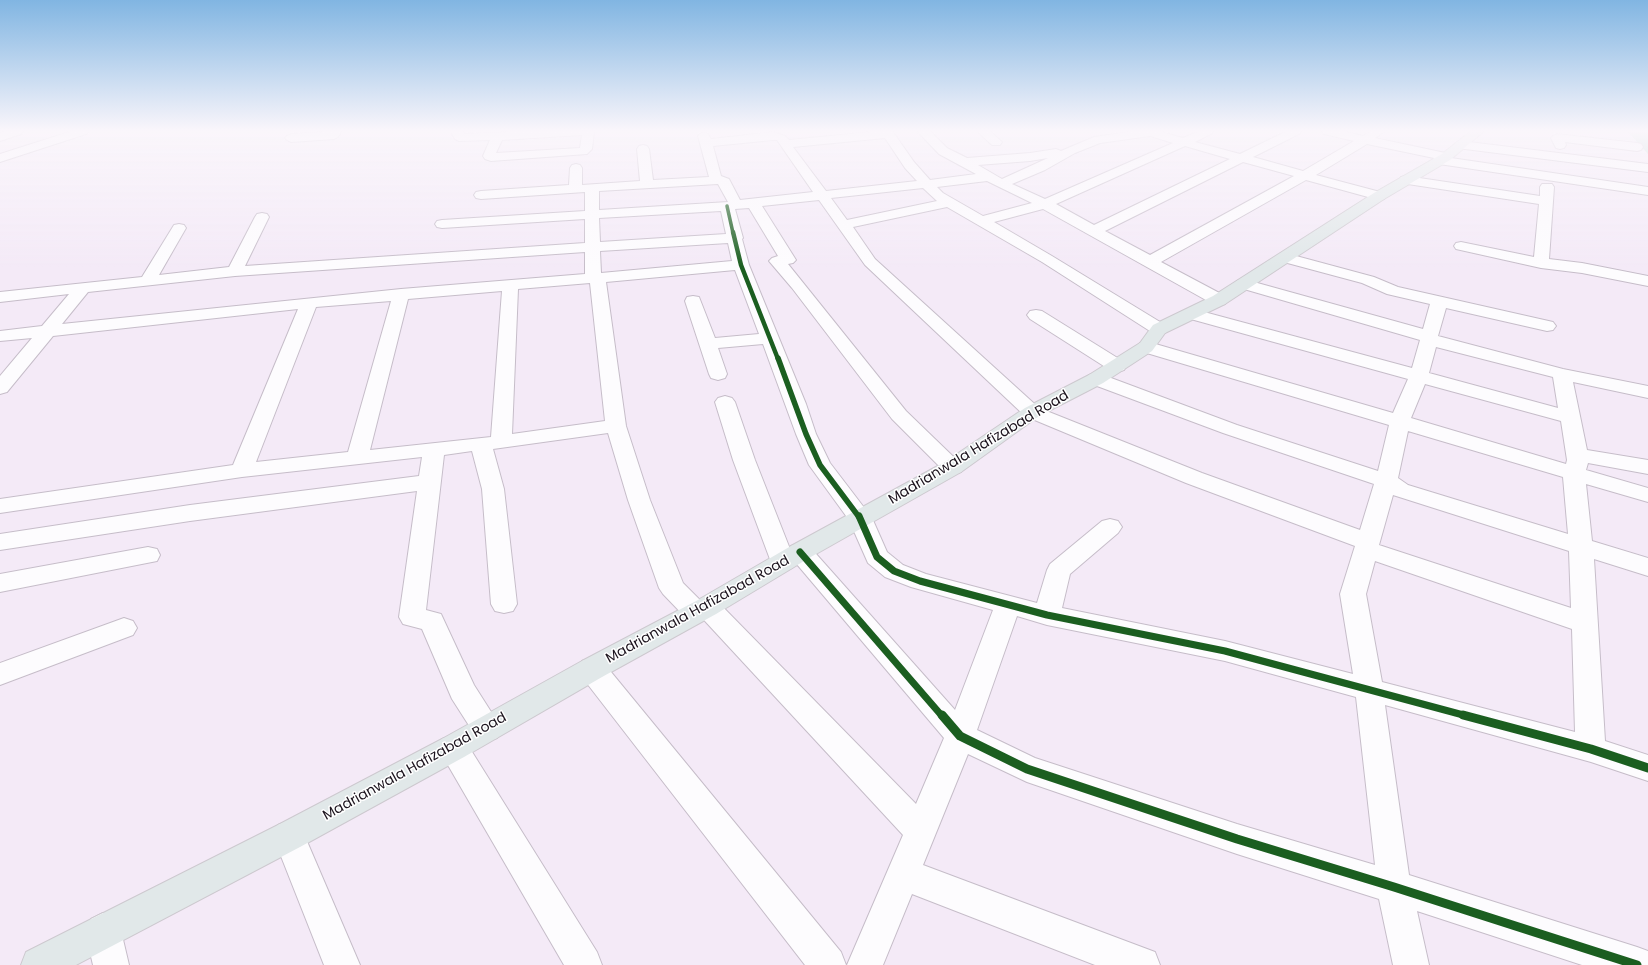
<!DOCTYPE html>
<html>
<head>
<meta charset="utf-8">
<style>
	body { margin:0 }
	canvas { display:block; background:#f4eaf7 }
</style>
</head>
<body>
<canvas width="1648" height="965"></canvas>
<script>
const ctx = document.querySelector('canvas').getContext('2d');
ctx.lineJoin = 'round';
function fill(path, color) {
  ctx.fillStyle = color;
  ctx.fill(path, 'evenodd');
}
function shape(rows) {
  const path = new Path2D();
  for (const r of rows) {
    path.moveTo(r[0], r[1]);
    for (let i = 2; i < r.length; i += 2) path.lineTo(r[i], r[i + 1]);
  }
  return path;
}
function trace(path, color, width, dash) {
  ctx.strokeStyle = color;
  ctx.lineWidth = width;
  ctx.lineCap = dash ? 'butt' : 'round';
  ctx.setLineDash(dash || []);
  ctx.stroke(path);
}
function drawText(font, color, halo, rows, align = 'center') {
  ctx.font = font + ' Poppins,sans-serif';
  ctx.lineWidth = 3;
  ctx.setLineDash([]);
  ctx.textBaseline = 'middle';
  ctx.strokeStyle = halo;
  ctx.fillStyle = color;
  for (const [text, x, y, turn = 0] of rows) {
    ctx.save();
    ctx.translate(x, y);
    ctx.rotate((+turn || 0) * Math.PI / 180);
    ctx.textAlign = isNaN(turn) ? turn : align;
    if (halo) ctx.strokeText(text, 0, 0);
    ctx.fillText(text, 0, 0);
    ctx.restore();
  }
}
fill(shape([
	[1628,132,1648,132,1648,154]
]), '#bcdacf');
const minor = shape([
	[4,132,23,132,21,134,0,141,0,133,4,132],
	[69,132,88,132,86,134,0,162,0,154,69,132],
	[324,132,341,132,338,137,334,139,291,142,287,140,285,138,287,136,291,134,324,132],
	[451,132,463,132,464,134,509,132,594,132,592,149,587,154,491,161,485,159,483,156,490,140,459,141,455,139,451,132],
	[582,135,580,148,496,153,502,140,582,135],
	[704,132,708,134,711,139,773,132,785,136,789,140,870,132,893,132,914,162,930,180,976,174,939,154,918,132,931,132,947,148,967,158,1030,153,1056,149,1061,151,1094,137,1129,132,1162,132,1183,138,1197,132,1213,132,1211,134,1195,142,1240,154,1285,132,1301,132,1299,134,1253,157,1303,171,1354,141,1324,134,1322,132,1346,132,1363,136,1369,132,1384,132,1375,138,1450,154,1451,158,1648,187,1648,195,1439,164,1435,163,1433,160,1434,158,1367,144,1316,175,1384,193,1386,196,1384,199,1379,200,1306,180,1161,262,1225,296,1227,300,1225,304,1219,305,1213,304,1043,209,994,222,1052,256,1165,325,1168,329,1165,333,1159,334,1153,333,1042,262,947,207,853,227,875,259,1039,408,1202,473,1360,530,1374,484,1223,433,1089,383,1087,379,1089,375,1096,373,1103,375,1237,425,1378,471,1389,425,1140,351,1137,347,1140,343,1146,342,1152,343,1393,413,1408,379,1187,318,1185,314,1187,310,1193,309,1412,368,1420,340,1237,287,1235,284,1237,281,1243,279,1423,329,1430,304,1387,294,1362,283,1280,261,1277,258,1280,255,1285,253,1374,277,1398,287,1553,322,1556,326,1553,330,1547,331,1446,308,1438,336,1563,369,1648,386,1648,398,1573,382,1587,450,1648,460,1648,474,1588,463,1586,470,1648,488,1648,502,1586,484,1592,541,1648,558,1648,576,1594,559,1605,741,1648,755,1648,781,1591,762,1385,705,1409,875,1637,947,1648,951,1648,965,1582,965,1417,911,1429,965,1393,965,1379,899,1237,854,1027,782,968,754,923,865,1155,952,1160,965,1095,965,912,894,883,965,847,965,903,835,704,620,697,623,688,620,663,594,659,588,628,500,608,433,493,449,504,489,517,604,513,611,504,613,495,611,491,604,482,489,472,451,444,455,426,610,441,614,474,685,502,729,497,738,487,741,477,738,452,699,422,629,403,624,399,617,417,491,190,521,0,550,0,534,190,505,419,476,422,457,242,477,0,513,0,499,233,465,298,309,53,336,7,392,0,394,0,376,32,338,0,341,0,331,42,326,69,294,0,302,0,292,142,277,174,225,179,224,184,225,186,228,159,275,229,267,255,217,257,214,262,213,267,214,269,217,245,266,585,243,585,219,442,228,437,227,435,224,437,221,442,220,585,211,585,192,481,199,476,198,474,195,476,192,481,191,569,185,570,168,572,165,576,164,580,165,582,168,582,185,640,181,637,149,639,146,643,145,647,146,649,149,653,180,709,177,698,136,700,134,704,132],
	[1150,136,1173,143,1045,199,1012,184,1045,170,1075,153,1100,143,1150,136],
	[885,138,905,168,917,181,826,191,793,147,885,138],
	[773,140,777,140,813,192,740,200,729,179,721,176,713,146,773,140],
	[1185,146,1230,159,1094,225,1056,204,1185,146],
	[1048,158,1002,179,978,165,1030,161,1048,158],
	[1243,162,1294,176,1150,255,1105,231,1243,162],
	[987,181,1032,203,983,216,943,193,937,187,987,181],
	[718,184,728,202,599,210,599,191,718,184],
	[923,188,937,201,847,220,831,198,923,188],
	[819,200,865,265,1025,416,1186,483,1355,546,1340,594,1353,674,1225,641,1062,608,1070,574,1118,533,1122,527,1118,521,1110,519,1102,521,1050,564,1047,570,1037,603,926,574,903,565,887,552,872,518,830,463,816,434,806,404,749,265,742,239,743,238,735,209,749,208,778,256,772,258,769,261,792,288,892,419,945,472,953,474,961,472,964,467,906,411,788,264,793,263,796,260,762,206,819,200],
	[721,211,726,234,600,242,599,218,721,211],
	[728,243,732,261,601,273,600,251,728,243],
	[585,252,585,274,401,289,62,324,88,292,235,276,585,252],
	[735,270,759,334,715,338,699,297,693,296,687,297,685,301,709,374,711,378,718,380,725,378,727,374,718,348,763,344,796,434,809,465,849,520,868,563,885,577,911,587,993,610,955,710,809,546,800,544,791,546,790,549,755,460,735,402,732,398,725,396,718,398,715,402,733,460,771,562,774,568,783,570,792,568,795,562,944,738,916,804,716,600,707,598,700,600,683,583,650,500,626,426,606,282,735,270],
	[590,283,605,421,512,434,518,289,590,283],
	[502,291,491,437,370,450,408,299,502,291],
	[391,301,348,452,256,462,316,307,391,301],
	[1436,347,1553,377,1558,408,1429,373,1436,347],
	[1425,384,1561,421,1567,460,1566,464,1411,418,1425,384],
	[1408,431,1563,477,1568,534,1408,485,1398,478,1408,431],
	[1393,495,1569,551,1571,608,1379,545,1393,495],
	[1375,561,1572,629,1575,732,1382,682,1366,594,1375,561],
	[1017,616,1047,625,1225,661,1356,697,1375,865,1237,824,1035,758,977,730,1017,616],
	[978,132,991,132,1002,142,1000,145,992,145,978,132],
	[1557,134,1637,143,1641,144,1643,147,1641,150,1637,151,1565,142,1566,145,1564,148,1560,149,1556,148,1551,138,1553,136,1557,134],
	[1461,141,1648,164,1648,172,1457,148,1455,145,1457,142,1461,141],
	[1406,176,1540,196,1540,187,1542,184,1552,184,1554,187,1549,259,1582,263,1648,276,1648,286,1582,273,1541,268,1456,249,1454,246,1456,243,1461,242,1534,257,1539,204,1401,183,1399,180,1401,177,1406,176],
	[1036,310,1042,311,1124,362,1126,366,1124,370,1117,372,1110,370,1030,319,1027,315,1030,311,1036,310],
	[148,547,157,549,160,555,157,561,0,592,0,574,148,547],
	[124,618,133,621,137,628,133,635,0,685,0,663,124,618],
	[592,658,602,661,841,952,846,965,805,965,582,677,578,669,582,661,592,658],
	[453,735,464,739,597,952,602,965,564,965,438,748,442,739,453,735],
	[289,821,300,825,360,965,324,965,273,836,278,825,289,821],
	[103,913,115,919,121,931,129,965,93,965,85,931,91,919,103,913]
]);
const major = shape([
	[1470,132,1483,132,1450,160,1384,199,1225,304,1165,333,1152,351,1103,383,1039,416,961,472,809,558,716,614,602,677,464,757,300,847,76,965,21,965,26,952,278,825,442,739,582,661,698,600,791,546,945,462,1025,408,1089,375,1140,343,1153,325,1213,296,1374,193,1442,154,1470,132]
]);
trace(minor, '#c6bdc9', 2);
trace(major, '#cdc9cf', 2);
fill(minor, '#fdfcfe');
fill(major, '#e1e8e9');
trace(shape([
	[727,206,733,233]
]), '#1b5e20', 3.5);
trace(shape([
	[733,232,741,265,778,359]
]), '#1b5e20', 4.5);
trace(shape([
	[778,358,806,434,820,465,859,517]
]), '#1b5e20', 5.5);
trace(shape([
	[859,516,877,557,894,571,920,581,1047,615,1225,651,1467,716],
	[800,552,942,716]
]), '#1b5e20', 7);
trace(shape([
	[942,715,960,736,1027,769,1237,839,1394,887,1637,965],
	[1463,715,1591,749,1648,768]
]), '#1b5e20', 9);
const sky = ctx.createLinearGradient(0, 0, 0, 267);
sky.addColorStop(0, '#81b5e2');
sky.addColorStop(0.49, '#faf6fb');
sky.addColorStop(1, '#faf6fb00');
ctx.fillStyle = sky;
ctx.fillRect(0, 0, 1648, 267);
drawText('14px', '#1b131d', '#fff', [
	["Madrianwala Hafizabad Road",979,448,-31],
	["Madrianwala Hafizabad Road",698,610,-29],
	["Madrianwala Hafizabad Road",415,767,-29]
]);
</script>
</body>
</html>
